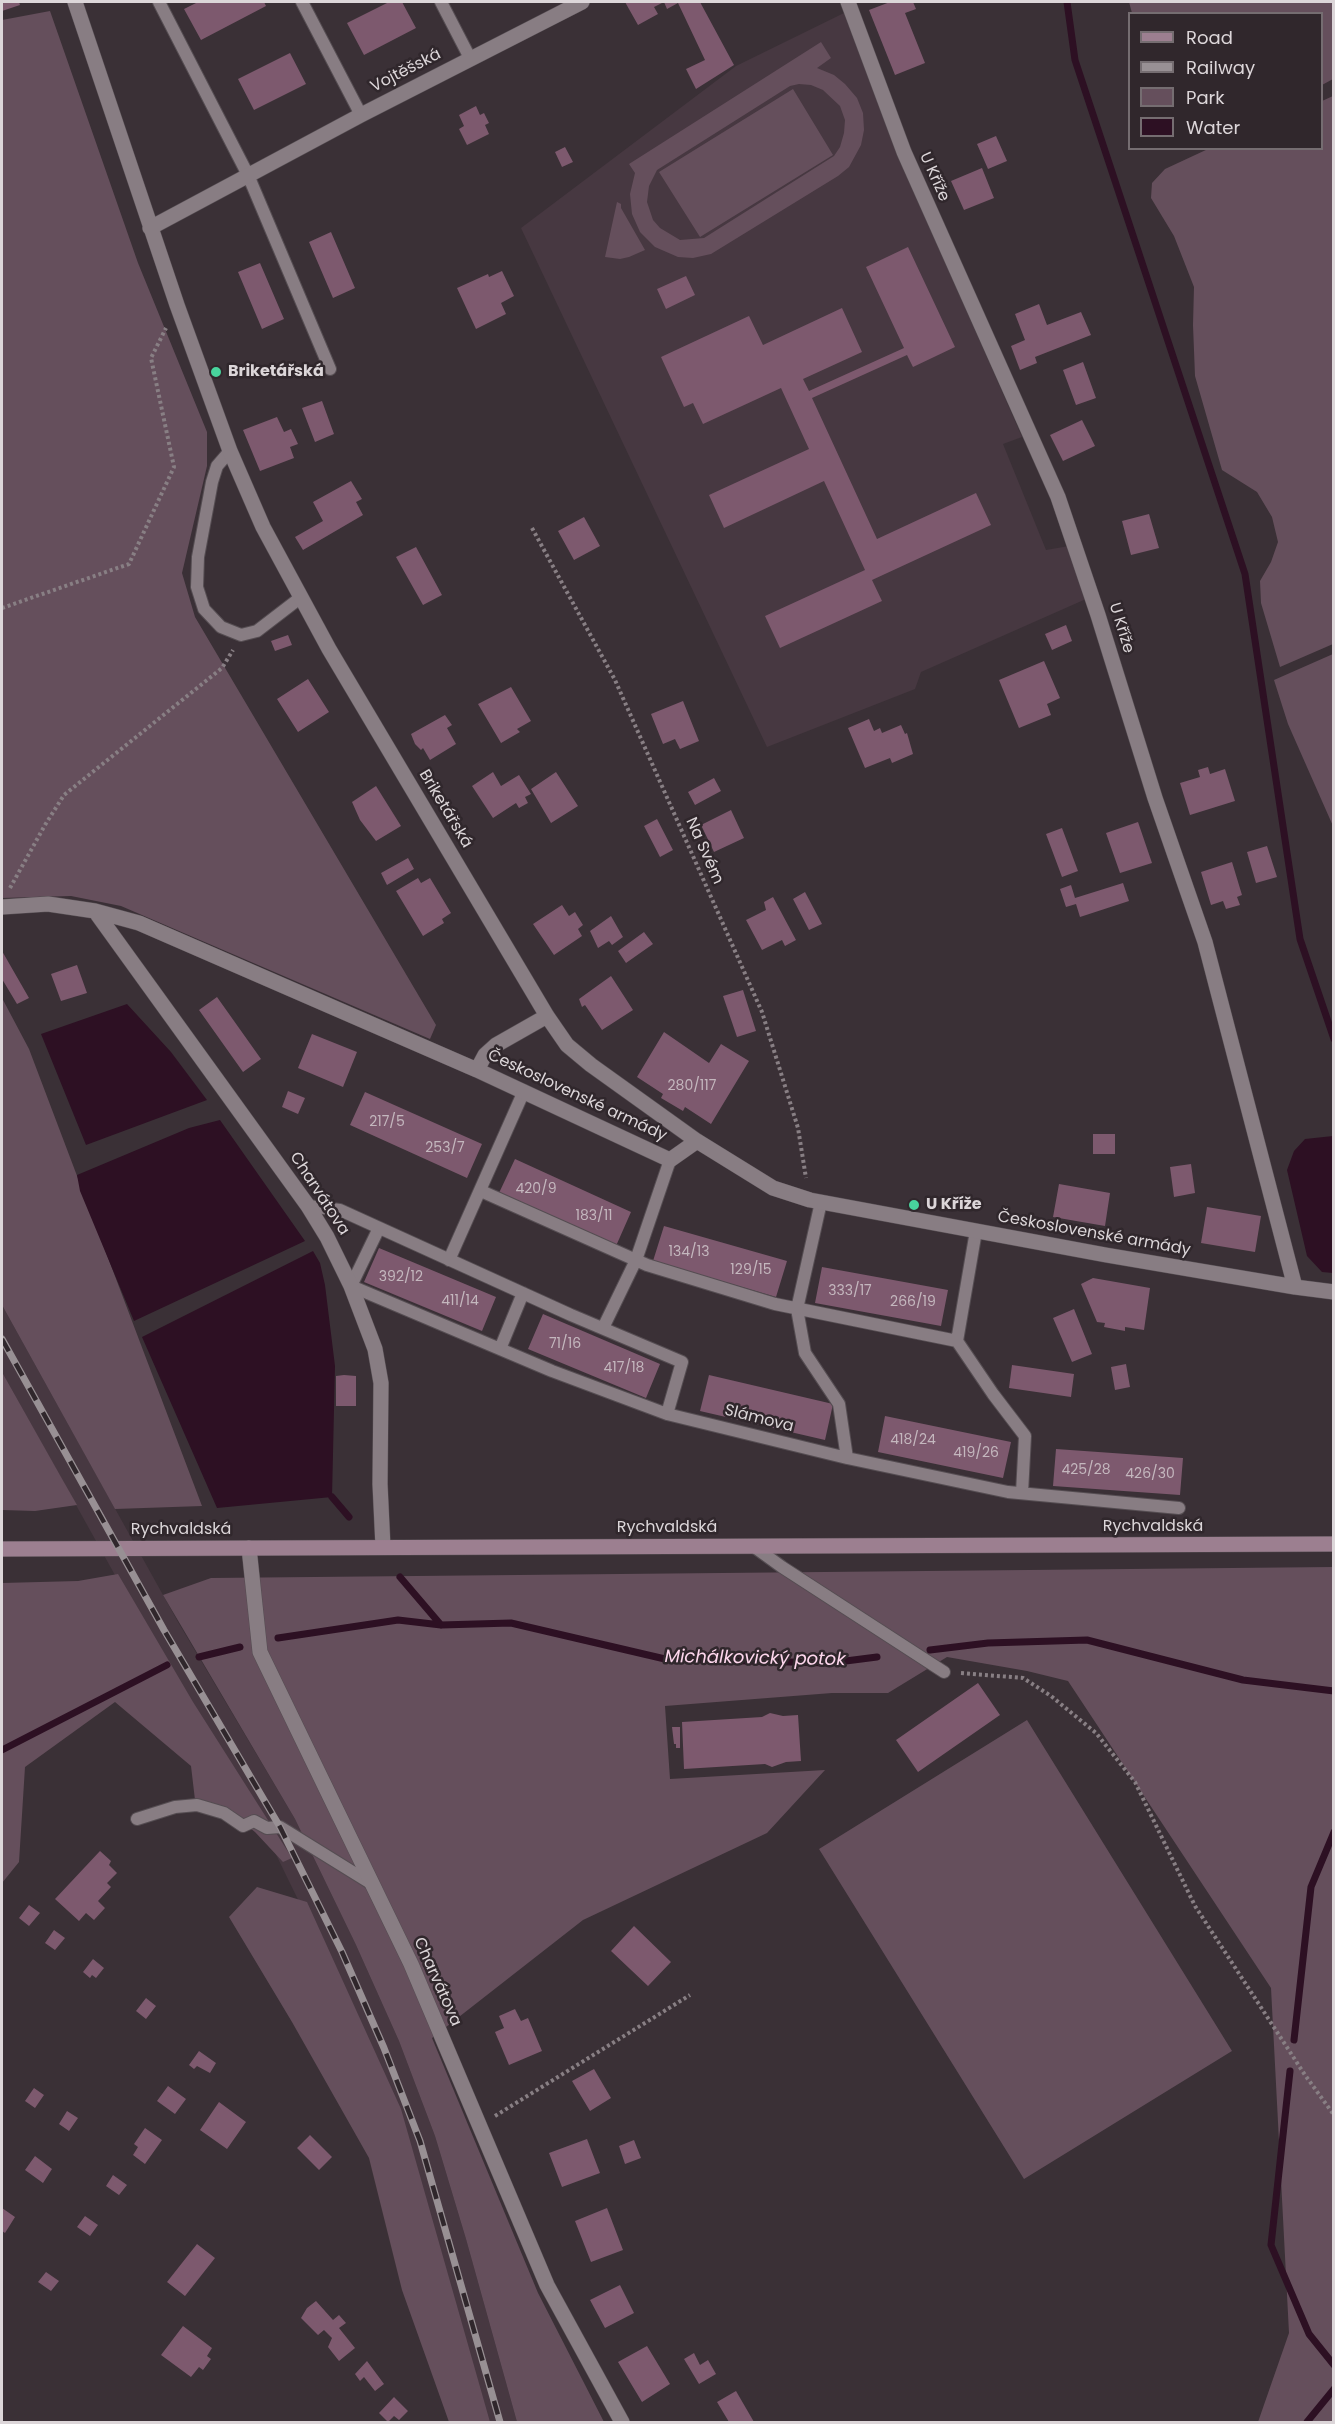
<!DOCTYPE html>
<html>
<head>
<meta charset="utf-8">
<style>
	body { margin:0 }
	#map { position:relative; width:1335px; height:2424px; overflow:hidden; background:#3a3036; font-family:Poppins,sans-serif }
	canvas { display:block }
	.frame { position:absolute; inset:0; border:3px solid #dcd6d9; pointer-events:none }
	.legend { position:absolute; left:1128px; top:12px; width:195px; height:138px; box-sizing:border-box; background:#30272c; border:2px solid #756d71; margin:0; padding:8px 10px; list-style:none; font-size:18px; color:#dcd6d9 }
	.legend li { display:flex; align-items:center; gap:12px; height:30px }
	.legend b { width:30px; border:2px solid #756d71 }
</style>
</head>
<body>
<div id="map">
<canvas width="1335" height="2424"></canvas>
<div class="frame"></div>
<ul class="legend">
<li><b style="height:8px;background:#9c7f90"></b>Road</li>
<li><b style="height:8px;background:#989094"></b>Railway</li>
<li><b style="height:16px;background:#654f5c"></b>Park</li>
<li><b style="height:16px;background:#2d1023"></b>Water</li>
</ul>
</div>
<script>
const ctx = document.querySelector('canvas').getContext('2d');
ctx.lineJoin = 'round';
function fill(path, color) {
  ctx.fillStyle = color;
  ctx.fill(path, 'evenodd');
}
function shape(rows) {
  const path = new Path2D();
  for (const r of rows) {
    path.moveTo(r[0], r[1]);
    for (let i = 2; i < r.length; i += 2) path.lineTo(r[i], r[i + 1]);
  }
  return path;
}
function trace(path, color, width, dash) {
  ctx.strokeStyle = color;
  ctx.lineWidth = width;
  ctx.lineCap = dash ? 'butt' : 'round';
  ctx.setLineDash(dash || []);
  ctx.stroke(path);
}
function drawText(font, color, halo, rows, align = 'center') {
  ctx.font = font + ' Poppins,sans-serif';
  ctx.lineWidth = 5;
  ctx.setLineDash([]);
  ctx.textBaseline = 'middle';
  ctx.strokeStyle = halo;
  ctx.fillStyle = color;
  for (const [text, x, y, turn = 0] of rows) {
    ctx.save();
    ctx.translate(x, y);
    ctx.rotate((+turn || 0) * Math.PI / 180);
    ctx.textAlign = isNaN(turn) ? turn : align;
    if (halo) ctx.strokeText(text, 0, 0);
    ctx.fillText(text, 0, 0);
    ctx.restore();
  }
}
fill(shape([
	[844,13,898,155,1022,437,1003,444,1046,550,1069,546,1086,599,921,672,915,689,767,747,521,228,736,66],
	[2,1305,178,1622,295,1819,356,1945,399,2041,435,2136,466,2239,517,2422,484,2422,327,1959,266,1834,150,1638,2,1372]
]), '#473841');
fill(shape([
	[1129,2,1333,2,1333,79,1322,85,1322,14,1132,13],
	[50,11,138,263,207,432,207,466,182,573,195,617,436,1025,430,1039,121,906,71,896,2,898,2,20],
	[821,42,831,58,817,68,834,75,845,84,857,98,863,113,864,130,861,145,849,167,838,176,711,254,693,258,678,257,655,247,640,232,632,214,630,194,635,173,629,164],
	[799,84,811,85,823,90,840,106,845,120,844,133,840,147,834,156,704,238,680,240,660,228,653,220,647,202,649,186,657,170,790,86],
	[793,89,833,155,700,237,659,172],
	[1333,96,1333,644,1280,667,1261,603,1260,581,1271,562,1278,542,1272,517,1257,492,1222,470,1195,376,1193,325,1194,287,1174,236,1151,198,1152,183,1165,169,1208,149,1322,148,1322,101],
	[617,202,621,204,621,208,645,250,629,257,620,259,605,257],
	[1333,654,1333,826,1288,724,1274,680],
	[2,998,29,1049,202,1506,115,1509,2,1305],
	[2,1372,61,1477,77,1505,35,1511,2,1510],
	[1333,1567,1333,2422,1258,2422,1289,2333,1271,1988,1068,1681,1027,1671,947,1657,888,1693,832,1693,665,1706,670,1779,825,1770,767,1833,583,1920,432,2038,538,2293,604,2422,517,2422,466,2239,435,2136,399,2041,356,1945,295,1819,163,1595,211,1578],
	[118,1574,193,1702,292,1858,283,1862,255,1832,226,1809,195,1800,191,1766,115,1702,25,1767,19,1862,2,1883,2,1583,78,1581],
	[1027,1720,1232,2051,1024,2179,819,1849],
	[257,1887,307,1902,401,2109,490,2422,449,2422,402,2290,369,2158,292,2022,229,1917]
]), '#654f5c');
fill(shape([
	[127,1004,171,1052,207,1100,86,1145,41,1034],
	[220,1120,305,1241,134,1321,80,1191,77,1175,189,1128],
	[1333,1136,1334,1136,1333,1273,1322,1272,1307,1256,1287,1170,1294,1151,1305,1139],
	[313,1251,320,1263,325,1285,335,1366,332,1497,217,1508,142,1337]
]), '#2d1023');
trace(shape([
	[1067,2,1075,60,1245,574,1300,939,1334,1039],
	[332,1497,349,1517],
	[400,1577,441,1625],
	[278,1638,398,1620,441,1625,511,1623,665,1659,830,1663,877,1657],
	[930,1650,988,1643,1087,1640,1243,1680,1334,1691],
	[199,1657,240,1647],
	[2,1750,167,1665],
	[1294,2040,1311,1887,1334,1832],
	[1290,2071,1271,2245,1309,2334,1334,2365],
	[1307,2422,1334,2389]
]), '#2d1023', 7);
fill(shape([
	[2,2,19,2,20,5,2,11],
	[198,2,264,2,266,6,201,40,184,9],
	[389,2,402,2,416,28,364,55,347,23],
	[625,2,700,2,734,65,696,89,686,69,705,60,678,3,667,9,664,2,654,7,658,14,638,25],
	[890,2,913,2,916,9,905,13,925,63,895,75,869,10],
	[290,53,306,84,254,110,238,79],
	[476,106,480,115,484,113,489,123,485,125,489,134,467,145,459,129,464,126,459,115],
	[996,136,1007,161,988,169,977,144],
	[565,147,573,162,562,167,555,152],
	[982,168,994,198,964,210,951,181],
	[331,232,355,288,333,298,309,242],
	[908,247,955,347,913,367,907,355,812,398,877,539,976,493,991,525,872,580,882,601,780,648,765,616,865,570,824,481,724,528,709,495,809,449,781,388,703,424,693,403,684,407,661,357,749,316,763,345,842,308,862,352,803,379,809,391,904,348,866,267],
	[260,263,284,319,262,329,238,272],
	[502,271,514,296,501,303,506,314,476,329,457,288,488,274,489,277],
	[686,276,695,295,666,309,657,289],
	[1039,304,1047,325,1081,312,1091,335,1035,357,1037,363,1020,370,1011,346,1025,340,1015,314],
	[1083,362,1096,398,1076,405,1063,370],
	[322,401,334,434,315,442,302,408],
	[277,417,284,432,291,429,298,444,290,447,294,458,260,471,243,430],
	[1082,420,1095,446,1063,461,1050,435],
	[351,481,362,499,356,502,363,515,303,550,295,537,323,521,313,502],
	[1149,514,1159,548,1131,555,1122,521],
	[584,517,600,546,574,560,558,531],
	[416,547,442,595,423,605,396,557],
	[1066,625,1072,641,1052,650,1045,634],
	[288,635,292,645,275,651,271,641],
	[1044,661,1060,698,1047,704,1051,715,1019,728,999,680],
	[308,679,329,712,298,732,277,699],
	[511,687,531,721,517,729,520,732,501,743,478,704],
	[683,701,699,741,680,749,675,739,663,744,651,714],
	[445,715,452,725,447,728,456,744,430,760,423,748,421,750,415,744,411,734],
	[869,719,874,731,880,728,882,733,901,725,905,734,907,733,913,754,892,763,890,758,865,768,848,728],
	[1208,767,1210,774,1225,769,1235,801,1190,815,1180,783,1200,777,1198,770],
	[493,772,501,786,519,775,531,794,525,797,528,803,519,808,516,803,493,818,472,786],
	[556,772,578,806,551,823,531,789],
	[714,778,721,791,695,805,688,792],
	[376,786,401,826,376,841,360,820,352,802],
	[731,810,744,838,714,852,701,825],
	[657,819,673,850,660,857,644,826],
	[1138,822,1152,863,1120,873,1106,833],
	[1062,828,1078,871,1062,877,1046,834],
	[1267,846,1277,877,1256,883,1247,852],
	[408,858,414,869,387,885,381,873],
	[1232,862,1242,895,1237,897,1240,905,1226,909,1223,901,1211,905,1201,872],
	[418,878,421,883,430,878,451,913,442,919,444,923,423,936,396,891],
	[1123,883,1129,901,1080,917,1076,904,1066,907,1060,889,1071,885,1075,898],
	[805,892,822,924,809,930,793,899],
	[773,897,796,940,785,946,782,940,762,950,746,920,766,910,764,902],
	[562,905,569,916,575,912,583,925,578,929,582,936,554,955,533,924],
	[611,916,623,937,612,945,609,941,598,948,590,931],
	[644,932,653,944,626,963,618,951],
	[2,951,29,998,17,1004,2,979],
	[77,965,87,993,61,1001,51,974],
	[611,976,633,1010,602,1030,585,1005,582,1007,579,999],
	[743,990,756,1031,737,1037,723,996],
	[217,997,261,1059,243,1072,199,1010],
	[664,1032,709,1063,721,1044,749,1061,711,1124,685,1107,683,1111,661,1098,663,1094,637,1077],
	[312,1034,357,1052,343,1087,298,1068],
	[288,1091,305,1098,298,1114,282,1107],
	[365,1092,482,1144,467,1178,350,1125],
	[1093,1134,1115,1134,1115,1154,1093,1154],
	[515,1159,631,1212,616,1246,499,1193],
	[1191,1164,1195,1193,1174,1197,1170,1167],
	[1059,1184,1110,1193,1105,1226,1053,1217],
	[1207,1207,1261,1216,1255,1252,1201,1243],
	[664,1226,787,1261,776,1297,653,1261],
	[379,1248,496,1297,482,1331,364,1282],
	[822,1267,948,1290,941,1326,815,1303],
	[1093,1278,1150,1288,1144,1330,1125,1327,1125,1331,1104,1327,1105,1323,1097,1322,1081,1284],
	[1074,1309,1092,1354,1072,1362,1053,1318],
	[543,1314,660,1364,646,1398,528,1349],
	[1126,1364,1130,1387,1115,1390,1111,1367],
	[1012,1365,1074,1374,1071,1397,1009,1388],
	[344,1375,356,1376,356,1406,336,1406,336,1376],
	[709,1375,833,1404,825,1440,700,1411],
	[885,1416,1011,1442,1003,1478,878,1452],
	[1056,1449,1183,1458,1180,1495,1053,1486],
	[978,1683,1000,1715,918,1772,896,1740],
	[770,1713,783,1716,798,1715,801,1761,786,1762,772,1767,765,1764,684,1769,682,1722,762,1717],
	[672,1727,680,1727,680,1748,676,1748,676,1744,674,1744],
	[100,1851,111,1861,109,1865,117,1873,107,1883,111,1887,98,1901,105,1908,94,1920,86,1913,79,1921,55,1899],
	[29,1905,40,1913,29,1926,19,1918],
	[634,1926,671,1962,648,1986,611,1951],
	[54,1930,65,1938,55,1950,45,1943],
	[93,1959,104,1968,96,1978,92,1975,90,1978,83,1972],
	[146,1998,156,2006,146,2019,136,2011],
	[515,2009,521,2021,528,2018,542,2051,509,2065,495,2032,504,2028,499,2016],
	[199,2051,216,2063,210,2073,197,2066,194,2069,189,2065],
	[594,2069,611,2098,590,2111,572,2081],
	[168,2086,186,2099,175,2114,157,2101],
	[34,2088,44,2095,35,2108,25,2101],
	[219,2102,246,2122,227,2149,200,2130],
	[67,2111,78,2118,69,2131,59,2124],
	[145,2128,162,2140,145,2164,133,2155,138,2147,134,2144],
	[310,2135,332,2157,319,2170,297,2148],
	[587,2139,600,2173,562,2187,549,2153],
	[634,2140,641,2158,625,2164,619,2146],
	[35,2156,52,2169,43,2183,25,2170],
	[113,2175,127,2185,119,2195,106,2186],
	[2,2208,15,2217,5,2233,2,2231],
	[607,2208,623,2250,591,2262,575,2221],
	[85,2216,98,2225,90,2236,77,2227],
	[197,2244,215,2258,185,2296,167,2282],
	[46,2272,59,2281,51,2291,38,2282],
	[620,2285,634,2313,605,2328,590,2300],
	[316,2301,333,2320,339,2315,346,2323,339,2328,355,2348,339,2361,328,2347,332,2338,324,2330,318,2335,301,2318,307,2308],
	[183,2326,212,2348,207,2356,211,2359,203,2370,199,2367,191,2377,161,2355],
	[647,2346,670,2384,642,2402,618,2362],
	[694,2353,700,2365,708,2360,716,2374,699,2384,684,2359],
	[367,2361,384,2384,375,2391,364,2377,360,2381,355,2374],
	[736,2391,754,2422,729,2422,717,2402],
	[394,2397,408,2411,399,2420,394,2416,388,2422,379,2413]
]), '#7d596e');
const lane = shape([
	[159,2,248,175,330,369],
	[302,2,361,115],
	[441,2,470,58],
	[230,451,217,466,212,482,198,557,197,587,204,609,221,627,241,635,257,631,300,598],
	[481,1191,647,1265,775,1304,957,1341,976,1231],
	[821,1202,797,1309,805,1353,839,1404,847,1458],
	[308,1206,340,1210,571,1315,682,1362,667,1414],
	[379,1228,351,1286,552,1371,667,1414,847,1458,1008,1492,1179,1508],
	[449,1260,524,1091],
	[603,1328,636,1260,670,1160],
	[957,1341,993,1394,1025,1436,1022,1493],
	[500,1349,523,1293],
	[753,1546,782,1567,944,1672],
	[137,1819,175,1807,197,1805,224,1813,243,1826,254,1821,267,1828,280,1827,372,1884]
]);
const street = shape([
	[75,2,177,305,230,451,263,527,329,649,547,1016,567,1045,591,1065,697,1141,773,1188,810,1200,1106,1255,1295,1287,1334,1292],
	[848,2,904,152,1058,497,1098,615,1155,798,1205,942,1295,1287],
	[150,228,361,115,582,2],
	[2,907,48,904,95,911,139,923,477,1070,670,1160,697,1141],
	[95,911,308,1206,327,1237,351,1286,375,1349,381,1383,380,1484,383,1547],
	[477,1070,485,1055,496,1045,547,1016],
	[249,1548,260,1652,411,1964,547,2285,622,2422]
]);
const secondary = shape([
	[2,1549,1334,1544]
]);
trace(lane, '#554d52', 14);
trace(street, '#554d52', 16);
trace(secondary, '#554d52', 16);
trace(shape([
	[532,528,615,680,762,1012,798,1128,806,1178],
	[2,608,129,564,174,467,151,358,166,328],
	[10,888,45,825,64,795,222,668,233,650],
	[961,1673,1023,1678,1051,1696,1096,1733,1135,1782,1195,1906,1305,2075,1334,2115],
	[495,2116,690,1995]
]), '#887f84', 4, [3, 3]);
trace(lane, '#887d83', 12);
trace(street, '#887d83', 15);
trace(secondary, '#9c7f90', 15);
const rail = shape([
	[2,1339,164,1630,280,1827,342,1952,384,2048,420,2141,500,2422]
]);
trace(rail, '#989094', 7);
trace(rail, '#30272c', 4.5, [14]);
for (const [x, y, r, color] of [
	[216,372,6,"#48d49d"],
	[914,1205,6,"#48d49d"]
]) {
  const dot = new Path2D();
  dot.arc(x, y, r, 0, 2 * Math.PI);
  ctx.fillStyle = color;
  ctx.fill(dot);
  trace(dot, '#30272c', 2);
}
drawText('14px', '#c4b7be', null, [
	["280/117",692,1086],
	["217/5",387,1122],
	["253/7",445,1148],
	["420/9",536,1189],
	["183/11",594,1216],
	["134/13",689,1252],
	["129/15",751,1270],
	["392/12",401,1277],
	["333/17",850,1291],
	["411/14",460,1301],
	["266/19",913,1302],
	["71/16",565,1344],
	["417/18",624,1368],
	["418/24",913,1440],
	["419/26",976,1453],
	["425/28",1086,1470],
	["426/30",1150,1474]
]);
drawText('16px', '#dcd6d9', '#30272c', [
	["Vojtěšská",406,71,-27],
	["U Kříže",934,177,66],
	["U Kříže",1121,628,73],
	["Briketářská",445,809,59],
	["Na Svém",704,851,66],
	["Československé armády",577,1096,25],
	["Charvátova",319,1194,57],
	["Československé armády",1094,1234,10],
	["Slámova",759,1419,14],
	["Rychvaldská",1153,1527],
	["Rychvaldská",667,1528],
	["Rychvaldská",181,1530],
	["Charvátova",437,1982,66]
]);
drawText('bold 16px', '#dcd6d9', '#30272c', [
	["Briketářská",228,372],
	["U Kříže",926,1205]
], 'left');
drawText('italic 18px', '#fed7ed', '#30272c', [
	["Michálkovický potok",755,1659,1]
]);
</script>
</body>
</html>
